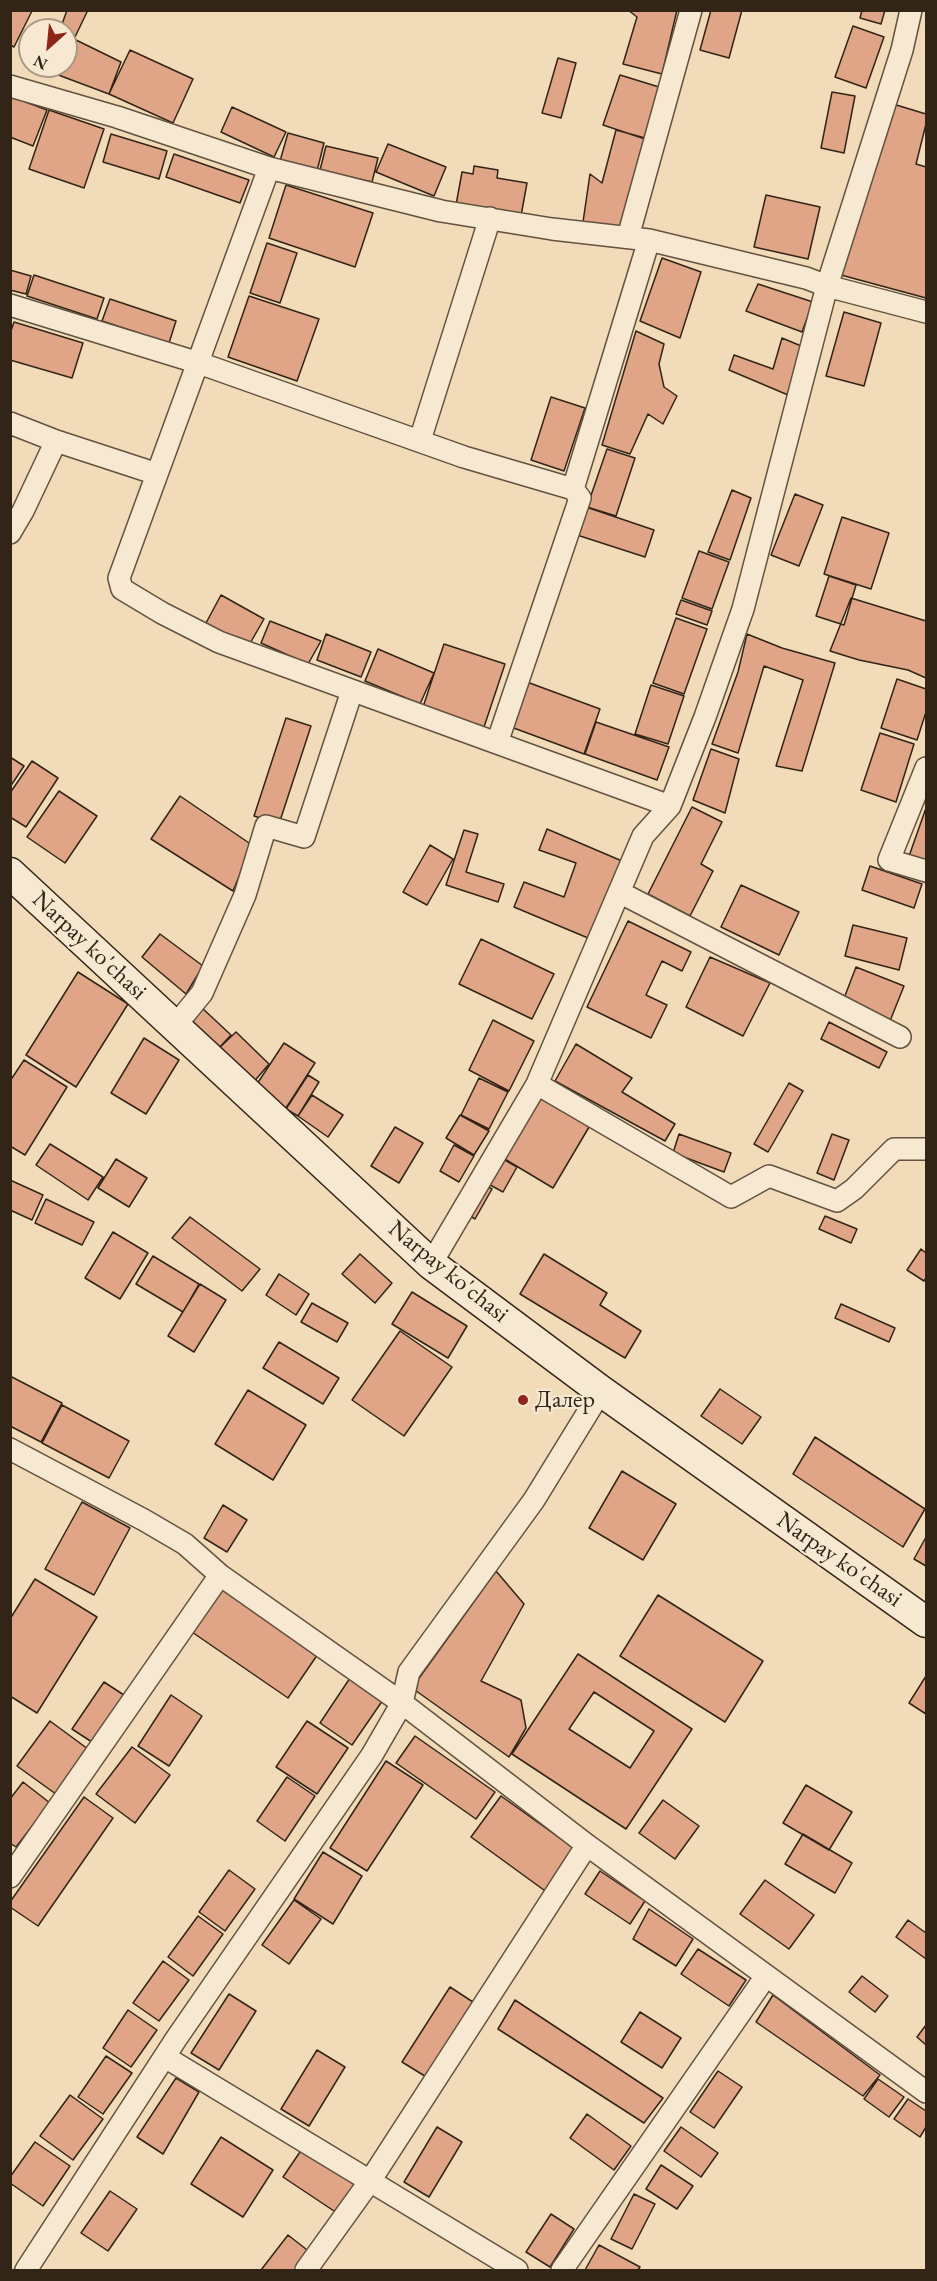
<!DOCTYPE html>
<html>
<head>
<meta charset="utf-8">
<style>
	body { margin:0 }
	#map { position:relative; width:937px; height:2281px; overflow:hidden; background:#f2dbb8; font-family:"EB Garamond",serif }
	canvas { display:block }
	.frame { position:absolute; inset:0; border:12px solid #322417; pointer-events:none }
	.north { position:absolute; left:18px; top:18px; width:60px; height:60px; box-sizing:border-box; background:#f7e8d1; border:2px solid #a89a87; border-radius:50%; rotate:207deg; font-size:16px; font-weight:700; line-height:24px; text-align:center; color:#322417 }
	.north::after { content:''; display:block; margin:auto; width:21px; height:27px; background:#8f2418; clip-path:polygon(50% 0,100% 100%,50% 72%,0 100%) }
</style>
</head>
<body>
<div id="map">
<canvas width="937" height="2281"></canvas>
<div class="frame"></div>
<div class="north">N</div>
</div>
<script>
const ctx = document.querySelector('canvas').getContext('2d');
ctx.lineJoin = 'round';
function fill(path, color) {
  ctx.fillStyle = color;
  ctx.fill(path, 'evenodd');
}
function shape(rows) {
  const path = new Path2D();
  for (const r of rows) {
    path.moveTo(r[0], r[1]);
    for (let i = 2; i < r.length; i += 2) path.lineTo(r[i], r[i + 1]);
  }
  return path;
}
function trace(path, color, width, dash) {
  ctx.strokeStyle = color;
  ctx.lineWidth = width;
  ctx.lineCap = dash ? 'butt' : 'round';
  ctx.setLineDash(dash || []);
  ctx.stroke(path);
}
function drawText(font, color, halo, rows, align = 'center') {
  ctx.font = font + ' "EB Garamond",serif';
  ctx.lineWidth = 4.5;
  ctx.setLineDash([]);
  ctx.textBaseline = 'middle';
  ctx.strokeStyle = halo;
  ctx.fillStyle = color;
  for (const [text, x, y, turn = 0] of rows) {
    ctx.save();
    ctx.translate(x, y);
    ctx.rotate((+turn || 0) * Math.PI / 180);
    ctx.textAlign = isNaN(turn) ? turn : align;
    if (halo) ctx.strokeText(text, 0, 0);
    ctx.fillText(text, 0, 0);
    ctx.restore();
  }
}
const building = shape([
	[10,10,32,11,14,47,10,45,10,10],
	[67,10,88,10,74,39,121,62,109,94,45,70,46,66,66,66,66,30,60,30,67,10],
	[628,10,677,10,662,74,623,64,637,17,628,10],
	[711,10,742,10,729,58,700,50,711,10],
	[862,10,885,10,881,24,860,18,862,10],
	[853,26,884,37,866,88,835,77,853,26],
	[130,50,193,79,173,123,109,94,130,50],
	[558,58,576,63,561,118,542,113,558,58],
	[620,75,659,87,645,139,603,125,620,75],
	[832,92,855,96,844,153,821,148,832,92],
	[10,96,47,110,33,146,10,137,10,96],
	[893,104,926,114,926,124,916,164,926,167,926,298,841,275,893,104],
	[232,107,286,132,274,157,221,132,232,107],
	[49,110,104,129,84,188,29,169,49,110],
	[616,130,645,138,621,228,583,222,590,174,602,183,616,130],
	[288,133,324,143,317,171,280,161,288,133],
	[111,134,167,151,159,179,103,162,111,134],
	[388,144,446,167,434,196,376,172,388,144],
	[326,146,378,158,372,182,320,170,326,146],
	[174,154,249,180,240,203,166,177,174,154],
	[474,166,498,170,497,178,527,183,521,216,456,205,462,172,473,174,474,166],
	[286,185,373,213,355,267,269,238,286,185],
	[766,195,820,207,808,259,754,247,766,195],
	[267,243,297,253,280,303,250,293,267,243],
	[662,258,701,272,680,338,640,321,662,258],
	[10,270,31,276,26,294,10,290,10,270],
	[34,275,104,298,97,319,27,296,34,275],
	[758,284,813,302,802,332,746,311,758,284],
	[249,296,319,319,297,381,228,357,249,296],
	[110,299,176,321,169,343,102,321,110,299],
	[844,312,881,323,864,386,826,376,844,312],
	[14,322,83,343,72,378,10,360,10,334,14,322],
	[636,331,664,344,659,364,664,387,677,396,663,424,648,414,630,454,602,445,636,331],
	[782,338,806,348,788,395,729,370,734,355,773,369,782,338],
	[551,397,585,408,564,471,531,460,551,397],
	[607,449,635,458,616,516,587,507,607,449],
	[732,490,751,498,730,560,708,552,732,490],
	[795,494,823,505,799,566,771,555,795,494],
	[586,507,654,530,645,557,577,535,586,507],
	[842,517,889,533,871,589,824,574,842,517],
	[699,551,729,562,712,609,682,598,699,551],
	[829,576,856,585,844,625,816,616,829,576],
	[221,595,264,619,248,647,206,623,221,595],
	[851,598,926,621,926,678,908,670,859,660,830,651,851,598],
	[681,600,712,611,707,625,676,614,681,600],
	[676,618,707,629,684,694,653,683,676,618],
	[270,621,321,641,308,664,261,643,270,621],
	[326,634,371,652,361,677,317,660,326,634],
	[747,634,782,648,835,663,802,771,776,766,803,680,764,666,738,753,712,744,738,672,747,634],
	[444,644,505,664,484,727,423,707,444,644],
	[378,649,434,673,420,704,365,681,378,649],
	[897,679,926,689,926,712,917,740,881,728,897,679],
	[527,682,600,709,584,754,511,727,527,682],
	[651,685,684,696,668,744,635,734,651,685],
	[286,718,311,726,279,824,254,816,286,718],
	[596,722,669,747,657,780,585,754,596,722],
	[880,733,914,744,896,802,861,790,880,733],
	[711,749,739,759,725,813,693,800,711,749],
	[10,757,24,766,10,787,10,757],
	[32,761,58,778,26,827,10,817,10,793,32,761],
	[59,791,97,816,65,863,27,837,59,791],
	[180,796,252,845,233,891,151,839,180,796],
	[692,807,722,822,701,864,713,871,690,916,648,894,692,807],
	[926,808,926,865,908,859,926,808],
	[547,829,622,861,588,938,514,907,524,882,564,897,576,863,539,850,547,829],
	[464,830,478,834,466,872,504,884,498,902,446,885,464,830],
	[430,845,453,859,427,905,403,892,430,845],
	[870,866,922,884,914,908,862,890,870,866],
	[741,885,799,912,779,955,721,927,741,885],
	[628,921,691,952,682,971,662,961,646,995,667,1005,651,1038,587,1007,628,921],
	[853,925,907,938,899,970,845,956,853,925],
	[160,934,203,966,186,994,142,957,160,934],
	[481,939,554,974,532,1019,459,984,481,939],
	[710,957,770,983,743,1036,686,1007,710,957],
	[856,967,904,986,890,1021,843,1001,856,967],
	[78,972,128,1004,76,1087,26,1055,78,972],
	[201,1007,231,1035,217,1050,187,1021,201,1007],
	[493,1020,534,1041,509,1091,469,1070,493,1020],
	[829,1022,887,1052,879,1068,821,1039,829,1022],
	[236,1032,269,1064,252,1084,217,1050,236,1032],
	[144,1038,179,1060,146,1114,111,1093,144,1038],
	[284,1043,315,1063,286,1108,255,1087,284,1043],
	[576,1044,632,1078,622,1092,675,1124,665,1141,555,1081,576,1044],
	[24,1060,67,1087,25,1155,10,1146,10,1081,24,1060],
	[308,1075,319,1082,298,1116,286,1109,308,1075],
	[479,1078,508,1092,489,1129,461,1115,479,1078],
	[789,1083,803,1091,768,1152,754,1144,789,1083],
	[537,1090,592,1122,553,1188,498,1155,537,1090],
	[312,1095,343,1115,328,1137,298,1116,312,1095],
	[460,1115,489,1131,474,1155,446,1138,460,1115],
	[395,1127,423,1143,399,1183,371,1166,395,1127],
	[679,1134,731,1153,724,1172,673,1153,679,1134],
	[832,1134,849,1140,834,1180,817,1173,832,1134],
	[50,1144,103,1177,88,1200,36,1165,50,1144],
	[454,1145,474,1156,459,1182,440,1171,454,1145],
	[498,1156,517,1167,503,1192,483,1181,498,1156],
	[116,1159,147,1178,129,1207,98,1188,116,1159],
	[10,1180,43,1195,32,1220,10,1210,10,1180],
	[481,1183,492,1189,475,1219,464,1212,481,1183],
	[46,1199,94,1222,82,1245,35,1223,46,1199],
	[825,1216,857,1229,851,1243,819,1229,825,1216],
	[190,1217,260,1269,242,1291,172,1238,190,1217],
	[113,1232,148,1253,120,1299,85,1278,113,1232],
	[921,1249,926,1253,926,1278,924,1281,907,1270,921,1249],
	[360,1254,392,1283,375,1303,342,1274,360,1254],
	[544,1254,607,1293,600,1305,641,1331,625,1358,520,1294,544,1254],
	[153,1256,199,1284,183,1312,136,1284,153,1256],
	[279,1274,309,1294,296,1315,266,1295,279,1274],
	[200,1284,226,1300,194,1352,168,1336,200,1284],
	[412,1292,467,1326,448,1358,392,1324,412,1292],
	[312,1303,348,1323,337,1342,301,1322,312,1303],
	[841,1304,895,1328,889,1342,835,1318,841,1304],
	[400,1331,452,1367,404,1436,352,1400,400,1331],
	[279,1342,339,1378,323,1404,263,1368,279,1342],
	[10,1376,62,1403,41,1442,10,1426,10,1376],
	[720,1389,761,1417,742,1444,701,1416,720,1389],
	[248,1390,306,1425,273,1480,215,1444,248,1390],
	[62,1405,129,1441,109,1478,42,1443,62,1405],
	[815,1437,925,1509,903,1547,793,1474,815,1437],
	[622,1471,676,1504,643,1560,589,1528,622,1471],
	[82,1502,130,1528,94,1595,45,1569,82,1502],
	[223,1505,247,1520,227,1552,204,1538,223,1505],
	[926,1537,926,1566,914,1559,926,1537],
	[496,1571,524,1604,481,1681,521,1700,526,1728,509,1757,412,1688,496,1571],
	[35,1579,97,1617,37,1713,10,1696,10,1619,35,1579],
	[223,1580,322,1648,288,1698,189,1630,223,1580],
	[658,1595,763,1661,725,1722,620,1656,658,1595],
	[578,1654,692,1729,626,1829,512,1754,578,1654],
	[594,1692,654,1731,630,1768,569,1729,594,1692],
	[352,1675,385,1697,352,1745,320,1723,352,1675],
	[926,1676,926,1714,909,1703,926,1676],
	[104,1682,130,1699,98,1746,72,1729,104,1682],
	[171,1695,202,1716,169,1766,138,1746,171,1695],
	[50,1721,92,1752,60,1797,17,1766,50,1721],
	[307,1721,348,1748,317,1794,276,1767,307,1721],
	[415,1736,495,1792,476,1819,396,1763,415,1736],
	[132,1747,170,1775,135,1823,96,1794,132,1747],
	[386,1761,423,1785,367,1871,330,1848,386,1761],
	[287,1777,315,1796,285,1841,257,1821,287,1777],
	[23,1782,50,1803,16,1847,10,1843,10,1799,23,1782],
	[806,1785,852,1812,829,1850,783,1823,806,1785],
	[501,1796,578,1851,548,1893,471,1837,501,1796],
	[84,1797,113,1818,38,1926,10,1907,10,1902,84,1797],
	[663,1800,699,1826,675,1859,639,1833,663,1800],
	[803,1834,852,1863,835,1893,785,1864,803,1834],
	[323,1852,362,1876,333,1924,294,1899,323,1852],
	[229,1870,255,1889,225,1931,199,1912,229,1870],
	[600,1871,645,1901,630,1924,585,1894,600,1871],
	[765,1880,814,1915,789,1949,740,1914,765,1880],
	[294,1900,321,1919,289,1964,262,1945,294,1900],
	[649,1909,693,1939,676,1966,633,1939,649,1909],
	[198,1916,223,1934,193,1976,168,1957,198,1916],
	[908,1920,926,1933,926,1959,896,1937,908,1920],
	[698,1949,746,1980,729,2006,681,1974,698,1949],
	[163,1961,189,1980,159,2021,133,2003,163,1961],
	[862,1976,888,1996,875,2012,849,1992,862,1976],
	[450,1987,476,2004,428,2078,402,2062,450,1987],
	[229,1994,256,2011,219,2070,191,2053,229,1994],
	[773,1995,880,2075,863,2096,756,2022,773,1995],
	[515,2000,663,2098,644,2123,498,2029,515,2000],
	[128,2010,157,2030,131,2067,103,2048,128,2010],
	[640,2012,681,2038,662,2068,621,2042,640,2012],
	[926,2025,926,2045,917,2037,926,2025],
	[317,2050,345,2067,309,2126,281,2109,317,2050],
	[106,2056,132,2073,103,2114,78,2097,106,2056],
	[718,2071,742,2087,714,2128,690,2112,718,2071],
	[176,2078,199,2092,163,2154,137,2137,176,2078],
	[878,2079,904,2097,889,2117,864,2099,878,2079],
	[70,2095,103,2119,73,2160,40,2136,70,2095],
	[908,2099,926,2111,926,2127,920,2137,894,2119,908,2099],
	[587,2114,631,2146,614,2170,570,2138,587,2114],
	[437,2127,462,2142,429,2197,404,2182,437,2127],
	[681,2127,718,2153,701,2177,664,2151,681,2127],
	[221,2137,273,2170,243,2217,191,2184,221,2137],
	[35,2142,70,2166,43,2206,10,2183,10,2177,35,2142],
	[302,2149,358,2187,340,2215,283,2177,302,2149],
	[661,2165,693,2186,677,2209,646,2189,661,2165],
	[110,2191,137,2209,108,2251,81,2233,110,2191],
	[634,2194,655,2204,632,2249,611,2239,634,2194],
	[551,2214,574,2229,550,2267,526,2252,551,2214],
	[288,2235,311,2253,298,2270,261,2270,288,2235],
	[599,2245,640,2267,638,2270,585,2270,599,2245]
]);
fill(building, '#dfa586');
trace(building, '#322417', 1.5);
const street = shape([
	[10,86,117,117,269,168,441,211,552,229,649,240,806,278,827,286,926,312],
	[269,168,119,578,122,589,162,613,219,642,670,806],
	[628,237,691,10],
	[10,305,199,363,464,457,573,489,649,240],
	[10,423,56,441],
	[420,440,490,218],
	[10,533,23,511,56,441,157,474],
	[497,743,580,498,573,489],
	[926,768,889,860,926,871],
	[619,892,900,1037],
	[175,1026,202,993,245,895,266,826,304,837,352,691],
	[537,1084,731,1197,769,1176,837,1201,854,1189,894,1149,926,1149],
	[431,1264,537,1084,643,836,670,806,705,717,743,609,827,286,902,50,911,10],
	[10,1449,144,1520,185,1544,220,1575,402,1703,587,1845,926,2092],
	[10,1877,220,1575],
	[165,2057,517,2270],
	[26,2270,176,2039,372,1755,402,1703,409,1672,534,1500,601,1391],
	[306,2270,370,2181,587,1845],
	[562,2270,766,1976]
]);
const secondary = shape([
	[10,873,431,1264,601,1391,926,1622]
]);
trace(street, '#62523f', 24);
trace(secondary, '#322417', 33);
trace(street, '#f7e8d1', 21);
trace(secondary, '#f7e8d1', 30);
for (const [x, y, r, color] of [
	[523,1400,6,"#8f2418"]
]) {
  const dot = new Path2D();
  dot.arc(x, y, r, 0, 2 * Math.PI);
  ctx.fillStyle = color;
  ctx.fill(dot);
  trace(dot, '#f7e8d1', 2);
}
drawText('24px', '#322417', '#f7e8d1', [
	["Narpay ko'chasi",89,946,43],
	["Narpay ko'chasi",448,1272,39],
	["Narpay ko'chasi",839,1560,35]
]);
drawText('24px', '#322417', '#f7e8d1', [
	["Далер",535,1400]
], 'left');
</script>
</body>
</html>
